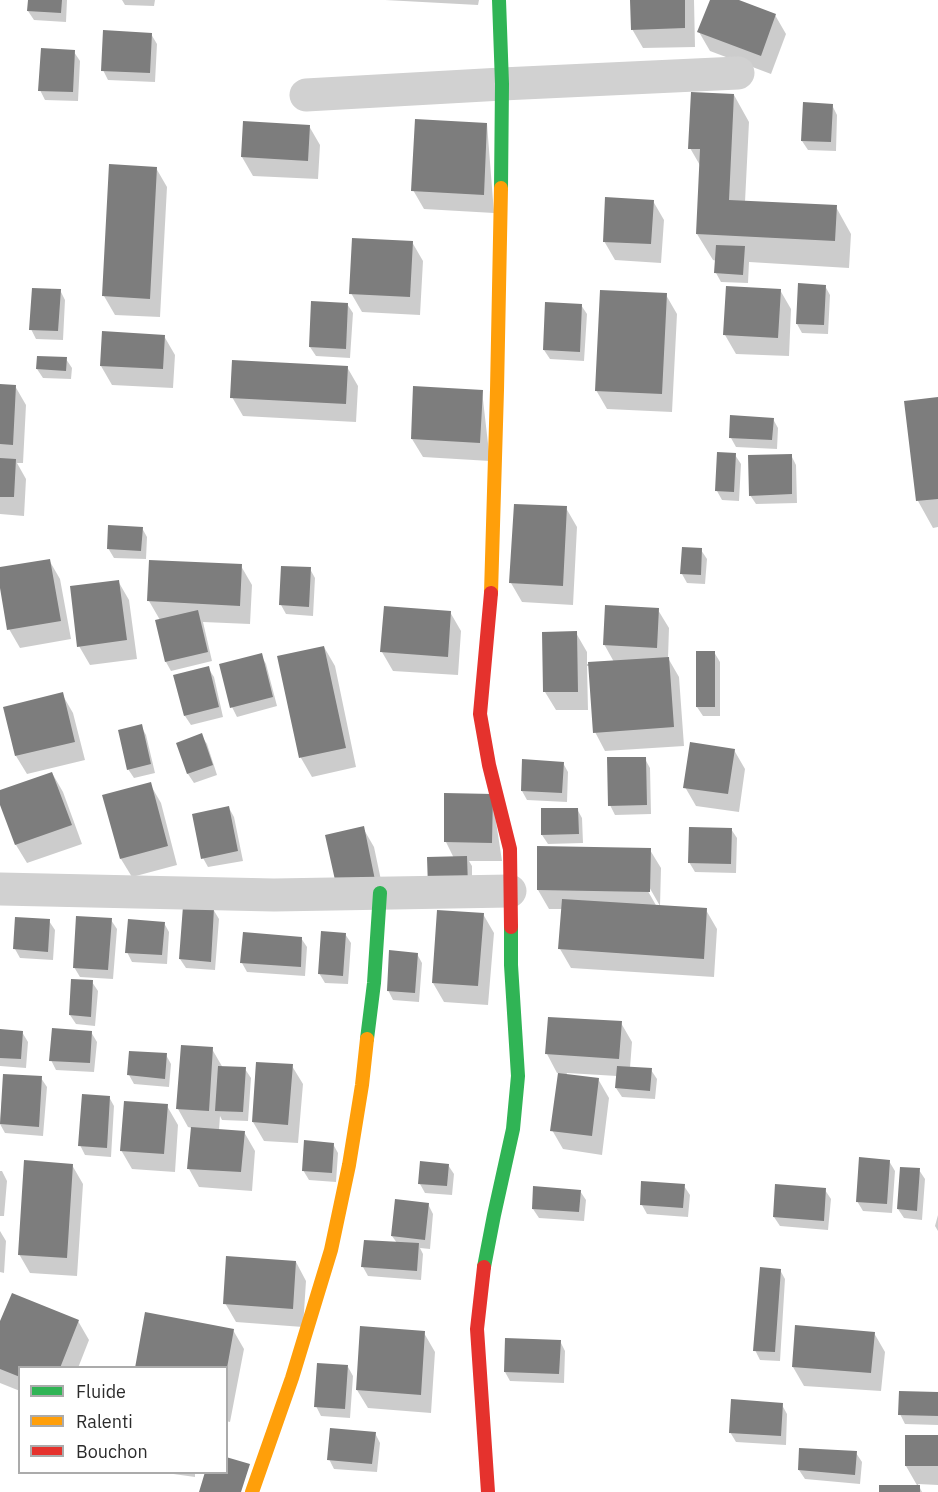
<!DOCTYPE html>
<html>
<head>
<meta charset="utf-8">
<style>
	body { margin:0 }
	#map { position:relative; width:938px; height:1492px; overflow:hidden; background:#fff; font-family:"IBM Plex Sans",sans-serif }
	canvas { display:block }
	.legend { position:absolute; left:18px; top:1366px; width:210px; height:108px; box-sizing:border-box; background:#fff; border:2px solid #ababab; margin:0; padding:8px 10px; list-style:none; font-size:18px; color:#2c2c2c }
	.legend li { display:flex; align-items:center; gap:12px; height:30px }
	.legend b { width:30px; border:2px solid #ababab }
</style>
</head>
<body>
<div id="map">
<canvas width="938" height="1492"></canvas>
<ul class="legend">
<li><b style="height:8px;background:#30b455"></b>Fluide</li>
<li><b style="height:8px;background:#ff9f0a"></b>Ralenti</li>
<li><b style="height:8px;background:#e5322d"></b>Bouchon</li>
</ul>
</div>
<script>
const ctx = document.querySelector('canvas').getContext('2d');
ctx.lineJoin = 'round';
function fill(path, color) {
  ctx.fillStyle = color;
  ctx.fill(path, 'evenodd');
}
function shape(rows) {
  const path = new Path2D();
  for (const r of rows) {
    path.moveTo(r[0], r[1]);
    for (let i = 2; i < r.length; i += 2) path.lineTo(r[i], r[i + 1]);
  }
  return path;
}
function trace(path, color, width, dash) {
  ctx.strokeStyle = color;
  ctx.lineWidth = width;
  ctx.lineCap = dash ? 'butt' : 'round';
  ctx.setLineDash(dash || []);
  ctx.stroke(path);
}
fill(shape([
	[29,0,67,0,66,22,34,20,28,11],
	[122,0,155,0,154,6,125,5],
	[385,0,479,0,478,5],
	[632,0,694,0,695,47,643,48,632,29],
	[711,0,735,0,775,15,786,34,771,74,710,51,699,32],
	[151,34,157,44,155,82,108,80,103,70],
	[74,52,80,61,78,101,45,100,40,90],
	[734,95,749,122,745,202,836,207,851,234,849,268,749,262,748,283,721,282,716,273,717,261,713,260,697,234,701,167,690,148],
	[832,105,837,115,836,151,808,150,802,141],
	[487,124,494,213,424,209,413,190],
	[309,126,320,145,318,179,253,176,242,157],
	[156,168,167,187,160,317,115,315,104,296],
	[653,201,664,220,661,263,615,260,604,241],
	[412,242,423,261,420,315,362,312,351,293],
	[825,286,830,295,828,334,802,333,797,324],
	[60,290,65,300,63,340,36,339,31,329],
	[780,290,791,309,789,356,736,354,725,335],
	[666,295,677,314,672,412,607,409,596,390],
	[347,304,353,313,350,358,316,356,310,347],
	[581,305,587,314,584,361,550,359,544,350],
	[164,336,175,355,173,388,112,385,101,366],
	[66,359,72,368,71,379,43,378,37,369],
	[347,367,358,386,356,422,243,416,232,397],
	[0,386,15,386,26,405,23,463,17,463,26,479,24,516,0,514],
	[482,391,490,461,423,457,412,439],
	[938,398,938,527,933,528,918,501,905,402],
	[773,419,778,428,777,449,736,447,731,438],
	[735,455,741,464,739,501,722,500,717,491],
	[791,455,796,465,797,503,756,504,750,495],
	[566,508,577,527,573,605,522,602,511,583],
	[142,528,147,537,146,559,114,558,108,548],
	[701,550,707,559,705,584,687,583,682,574],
	[49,560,60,579,71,639,20,648,9,629,0,580,0,569],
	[241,566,252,585,250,624,203,622,212,661,171,671,166,662,160,620,149,601],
	[310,569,315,578,313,616,286,614,281,605],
	[118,581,129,600,137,659,90,665,79,646],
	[658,610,669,628,668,658,679,677,684,746,605,751,595,732,590,666,587,666,588,710,556,710,545,692,576,633,587,652,587,664,614,662,604,644],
	[450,612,461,631,458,675,393,671,382,652],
	[324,647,335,666,356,767,312,777,301,758,279,657],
	[714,652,720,662,720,716,703,716,697,707],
	[261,655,266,664,277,706,237,717,232,707],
	[208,668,214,677,223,717,191,725,185,716],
	[62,694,73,713,85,760,27,774,16,756],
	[141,726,146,735,155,773,134,778,128,769],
	[201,735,207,744,217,775,194,783,188,774,178,744],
	[734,750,745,769,739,812,696,806,685,787],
	[645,759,650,768,651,814,615,815,610,805],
	[563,763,568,772,567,802,527,800,522,791],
	[52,773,63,792,82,844,27,863,16,845,0,800,0,792],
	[150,784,161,803,177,865,132,877,121,859],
	[492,795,502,861,469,861,472,866,472,895,446,842],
	[229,808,234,817,243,861,208,867,203,858],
	[577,809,582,818,583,843,548,844,542,835],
	[363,828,374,847,385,899,350,907],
	[731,829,737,838,736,873,695,872,689,862],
	[650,850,661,868,660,906,648,885,645,886,657,907,706,910,717,929,714,977,571,968,560,949,563,909,549,909,538,890],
	[213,909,219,919,215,970,186,968,180,959],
	[483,914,494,933,488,1005,444,1002,433,983],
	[111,920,117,929,113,979,80,977,74,967],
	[49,921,55,930,53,960,20,958,15,949],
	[164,923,169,932,167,964,132,962,127,952],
	[345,934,351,943,348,984,325,983,319,973],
	[301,938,307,947,305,976,247,972,242,963],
	[417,954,422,963,419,1002,393,1000,388,990],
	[92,982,98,991,95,1026,76,1024,70,1015],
	[621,1023,632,1042,630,1068,651,1070,657,1079,655,1099,622,1097,616,1088,617,1076,567,1073,566,1076,598,1079,609,1098,602,1155,563,1149,552,1130,559,1073,557,1073,547,1054],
	[0,1031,22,1032,28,1042,26,1068,0,1066],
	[91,1032,97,1042,94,1072,56,1070,51,1060],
	[212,1049,223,1068,245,1069,251,1078,248,1121,222,1120,220,1116,219,1130,244,1132,255,1151,252,1191,199,1187,189,1169,192,1128,188,1127,178,1109],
	[166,1055,171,1064,169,1087,134,1084,129,1075],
	[292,1066,303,1084,298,1143,264,1141,253,1122],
	[4,1075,41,1078,47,1087,43,1136,5,1133,0,1124],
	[109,1097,114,1106,111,1157,85,1155,80,1145],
	[167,1106,178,1125,175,1172,132,1169,121,1150],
	[333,1144,338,1153,336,1182,309,1180,303,1170],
	[889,1161,895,1171,892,1213,863,1211,857,1201],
	[72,1165,83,1184,77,1276,30,1273,19,1254],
	[448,1165,454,1174,452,1195,425,1193,420,1184],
	[919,1170,925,1179,922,1220,904,1218,898,1209],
	[0,1171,2,1171,7,1181,4,1216,0,1216],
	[684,1186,690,1195,688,1217,647,1214,642,1205],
	[825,1190,831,1199,828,1230,780,1226,774,1217],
	[580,1191,586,1200,584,1221,539,1218,533,1209],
	[428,1204,433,1214,430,1249,420,1248,423,1254,421,1280,368,1276,363,1267,397,1243,392,1236],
	[938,1215,938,1231,935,1226],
	[0,1231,6,1241,4,1273,0,1272],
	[296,1262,306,1281,303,1327,236,1322,225,1303],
	[780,1270,785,1279,780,1361,760,1360,755,1350],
	[78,1321,89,1340,78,1368,20,1368,20,1391,0,1383,0,1325],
	[796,1327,874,1333,885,1352,881,1391,804,1386,793,1367],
	[233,1330,244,1349,230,1422,226,1421,226,1368],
	[424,1333,435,1352,431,1413,368,1408,357,1390],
	[560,1341,565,1351,564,1383,510,1381,505,1372],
	[348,1367,353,1376,350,1418,321,1416,316,1406],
	[938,1393,938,1425,905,1424,900,1414],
	[782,1405,787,1414,786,1445,736,1442,730,1432],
	[375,1433,380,1443,377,1472,334,1469,329,1459],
	[938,1437,938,1485,918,1484,922,1492,881,1492,918,1487,906,1466],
	[856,1453,862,1462,860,1484,805,1479,799,1470],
	[159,1472,195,1472,195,1477]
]), '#0003');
fill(shape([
	[28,0,62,0,61,13,27,11],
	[630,0,685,0,685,28,631,30],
	[710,0,739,0,776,14,761,56,697,32],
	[103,30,152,33,150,73,101,71],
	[41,48,75,50,73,92,38,91],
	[691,92,734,94,729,200,837,205,835,241,696,234,700,149,688,149],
	[803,102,833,104,831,142,801,141],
	[415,119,487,123,484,195,411,191],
	[243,121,310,125,308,161,241,157],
	[109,164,157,167,150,299,102,296],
	[605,197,654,200,651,244,603,242],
	[352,238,413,241,410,297,349,294],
	[716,245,745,246,743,275,714,273],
	[798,283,826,285,824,325,796,324],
	[726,286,781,289,778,338,723,335],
	[32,288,61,289,58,331,29,330],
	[600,290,667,293,662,394,595,391],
	[311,301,348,303,346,349,309,347],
	[545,302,582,304,580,352,543,350],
	[102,331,165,335,163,369,100,366],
	[37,356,67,357,66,371,36,369],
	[232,360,348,366,346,404,230,398],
	[0,384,16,385,13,445,0,444],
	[413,386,483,390,480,443,411,439],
	[938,397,938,499,916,501,904,401],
	[730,415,774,418,772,440,729,438],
	[717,452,736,453,734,492,715,491],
	[792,454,792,494,749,496,748,455],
	[0,458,16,459,14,497,0,497],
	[514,504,567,506,563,586,509,583],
	[108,525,143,527,141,551,107,549],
	[682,547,702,548,701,575,680,574],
	[50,559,61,621,7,630,0,588,0,567],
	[149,560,242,564,240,606,147,601],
	[281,566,311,567,309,607,279,605],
	[119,580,127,640,77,647,70,586],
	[605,605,659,608,657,648,603,645],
	[384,606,451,611,448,657,380,652],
	[198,610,208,652,165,662,155,620],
	[577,631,578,692,543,692,542,632],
	[324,646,346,748,299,758,277,656],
	[696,651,715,651,715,707,696,707],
	[262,653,273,697,230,708,219,664],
	[669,657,674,727,593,733,588,662],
	[209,666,219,707,184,716,173,675],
	[63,692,75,742,15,756,3,707],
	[142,724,151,764,127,770,118,730],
	[202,733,213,765,187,774,176,743],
	[690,742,735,749,728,794,683,788],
	[607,757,646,757,647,805,608,806],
	[522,759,564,762,562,793,521,791],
	[52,772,72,825,15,845,0,805,0,790],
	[151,782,168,846,120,859,102,795],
	[444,793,493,794,492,843,444,842],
	[229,806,238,851,201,859,192,814],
	[541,808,578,808,579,834,541,835],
	[364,826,375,880,337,889,325,835],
	[689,827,732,828,731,864,688,863],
	[537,846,651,848,650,892,537,890],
	[467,856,468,886,428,887,427,857],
	[562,899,707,908,704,959,558,949],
	[183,906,214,908,211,962,179,959],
	[437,910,484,913,478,986,432,983],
	[76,916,112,918,108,970,73,968],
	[15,917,50,919,48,952,13,949],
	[128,919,165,922,162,955,125,953],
	[321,931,346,933,343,976,318,974],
	[243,932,302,937,301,967,240,963],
	[389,950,418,953,415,993,387,991],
	[71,979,93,980,91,1017,69,1015],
	[548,1017,622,1021,619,1059,545,1054],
	[52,1028,92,1031,90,1063,49,1061],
	[0,1029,23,1031,21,1059,0,1058],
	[181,1045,213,1047,209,1111,176,1109],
	[129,1051,167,1053,165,1079,127,1075],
	[256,1062,293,1064,288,1125,252,1122],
	[218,1066,246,1067,243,1112,215,1111],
	[617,1066,652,1068,650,1091,615,1088],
	[558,1073,599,1078,592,1136,550,1131],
	[3,1074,42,1076,39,1127,0,1124],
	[82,1094,110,1096,107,1148,78,1146],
	[124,1101,168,1104,164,1154,120,1151],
	[191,1127,245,1131,241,1172,187,1169],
	[304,1140,334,1143,332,1173,302,1171],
	[859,1157,890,1160,887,1204,856,1202],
	[24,1160,73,1164,67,1258,18,1255],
	[420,1161,449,1164,447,1186,418,1184],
	[900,1167,920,1168,917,1211,897,1209],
	[641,1181,685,1184,683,1208,640,1205],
	[775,1184,826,1188,824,1221,773,1217],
	[533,1186,581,1190,579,1212,532,1209],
	[395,1199,429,1203,425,1240,391,1236],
	[364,1240,419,1243,417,1271,361,1267],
	[226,1256,296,1261,293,1309,223,1304],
	[760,1267,781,1269,775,1352,753,1351],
	[12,1293,79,1320,60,1368,20,1368,20,1377,0,1369,0,1321],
	[145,1312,234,1329,227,1368,135,1368],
	[795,1325,875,1332,871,1373,792,1367],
	[360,1326,425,1331,421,1395,356,1390],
	[505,1338,561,1340,559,1374,504,1372],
	[317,1363,348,1365,345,1409,314,1407],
	[899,1391,938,1392,938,1416,898,1415],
	[731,1399,783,1403,781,1436,729,1433],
	[330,1428,376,1432,372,1464,327,1460],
	[905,1435,938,1435,938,1466,905,1466],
	[799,1448,857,1451,855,1475,798,1470],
	[226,1457,250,1464,241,1492,199,1492,205,1472,226,1472],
	[879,1485,920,1485,920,1492,879,1492]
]), '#7d7d7d');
trace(shape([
	[306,95,502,84,738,73],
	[0,889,274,895,510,891]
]), '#d1d1d1', 33);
trace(shape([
	[499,0,502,84,501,188],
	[367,1039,374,983,380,893],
	[484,1267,494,1215,513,1129,518,1076,511,965,511,927]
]), '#30b455', 14);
trace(shape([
	[491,593,497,390,501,188],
	[252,1492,292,1378,331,1250,349,1165,362,1085,367,1039]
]), '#ff9f0a', 14);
trace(shape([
	[491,593,480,714,489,765,510,849,511,927],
	[484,1267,477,1329,488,1492]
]), '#e5322d', 14);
</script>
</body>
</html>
